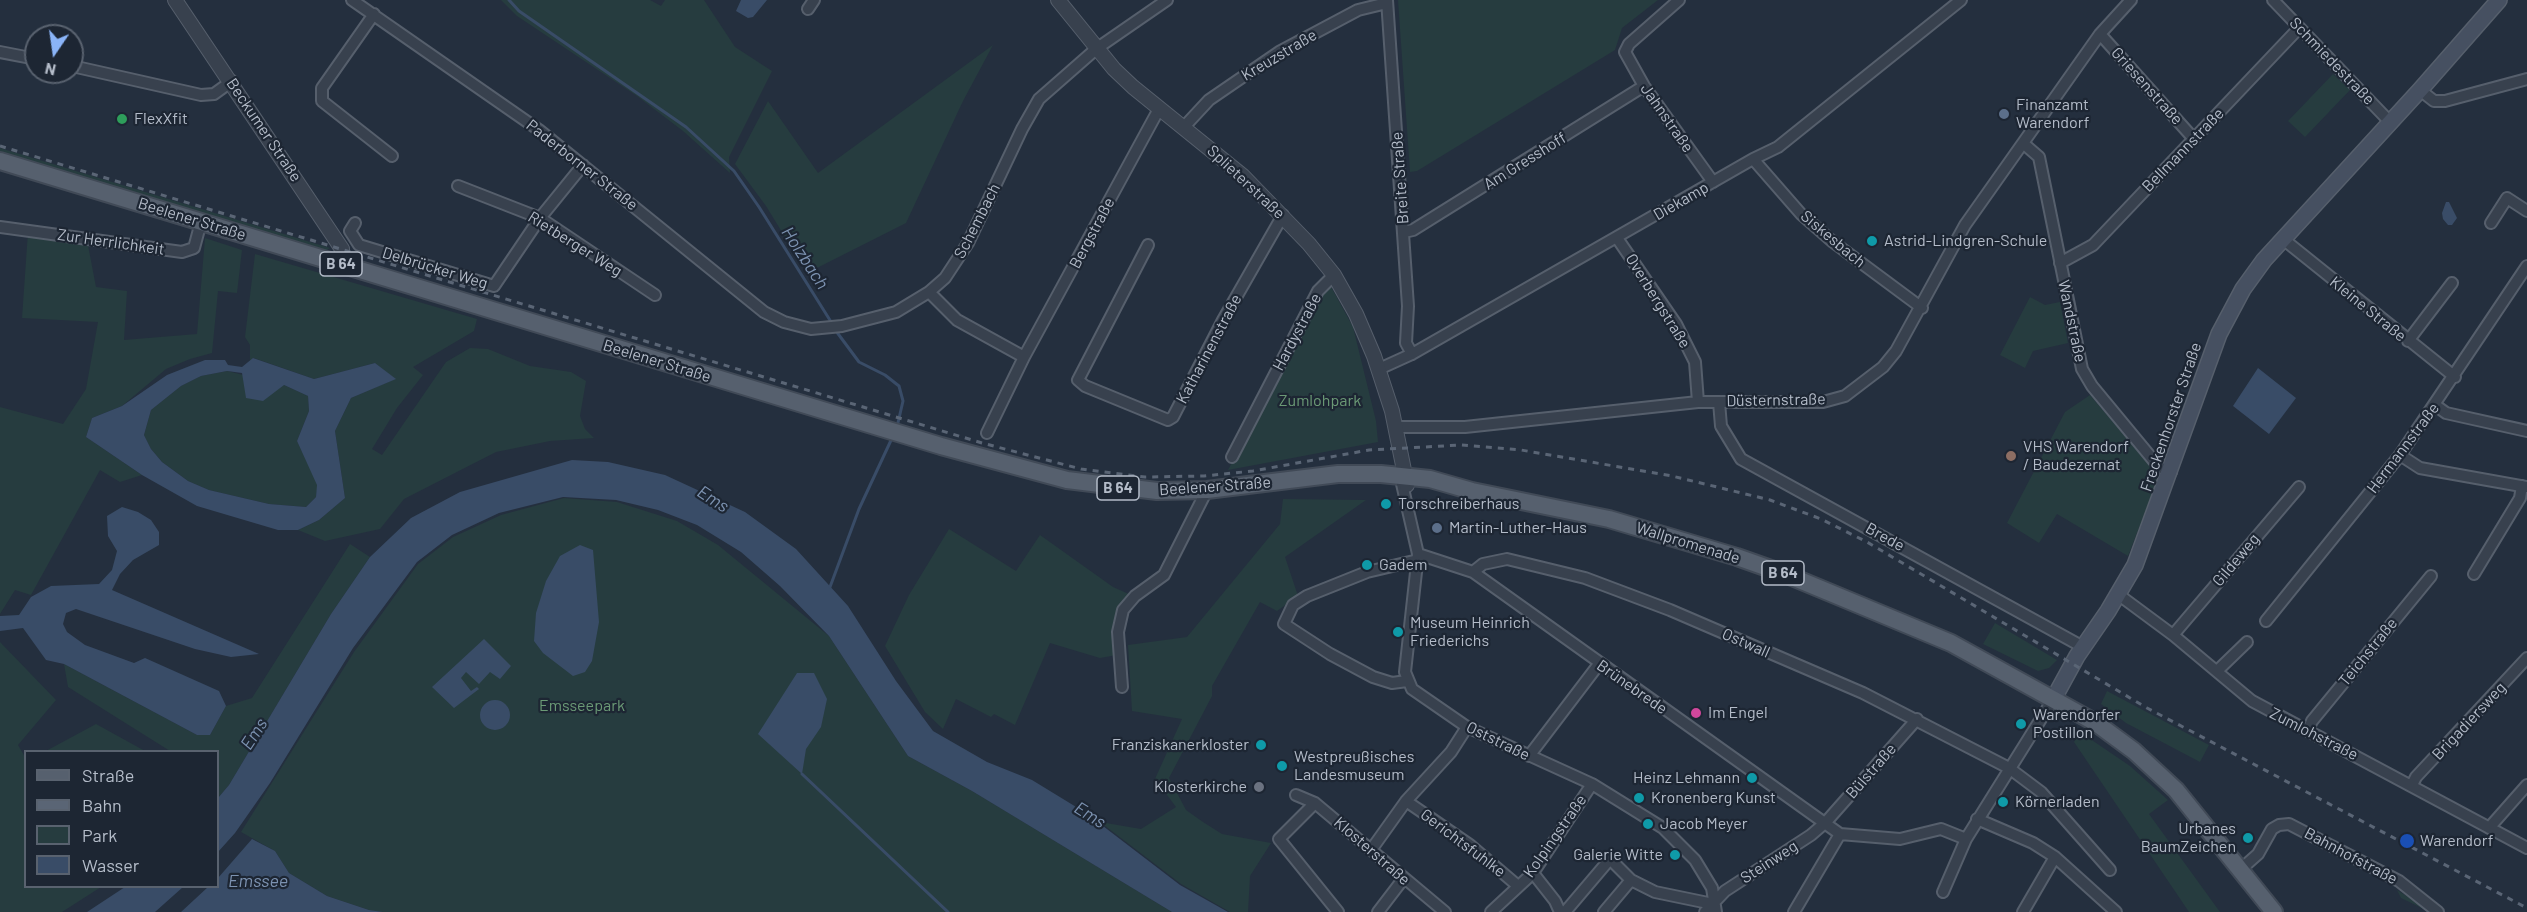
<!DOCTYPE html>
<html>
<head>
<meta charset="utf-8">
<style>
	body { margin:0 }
	#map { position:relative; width:2527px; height:912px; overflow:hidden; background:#242f3e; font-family:Barlow,sans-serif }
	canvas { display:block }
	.legend { position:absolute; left:24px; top:750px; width:195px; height:138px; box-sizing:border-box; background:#1d2633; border:2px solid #59626f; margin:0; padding:8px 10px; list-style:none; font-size:18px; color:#b4bcc9 }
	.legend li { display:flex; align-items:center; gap:12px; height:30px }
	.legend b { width:30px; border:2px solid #59626f }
	.north { position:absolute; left:24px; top:24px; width:60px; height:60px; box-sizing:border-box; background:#1d2633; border:2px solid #59626f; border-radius:50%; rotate:193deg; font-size:16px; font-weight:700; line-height:24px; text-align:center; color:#b4bcc9 }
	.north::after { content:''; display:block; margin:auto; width:21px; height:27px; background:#8ab4f8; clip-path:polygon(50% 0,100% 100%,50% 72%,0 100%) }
</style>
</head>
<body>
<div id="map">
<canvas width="2527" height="912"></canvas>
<ul class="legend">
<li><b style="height:8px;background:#56606e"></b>Straße</li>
<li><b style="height:8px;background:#5a6575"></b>Bahn</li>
<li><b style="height:16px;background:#263c3f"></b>Park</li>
<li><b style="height:16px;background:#394c67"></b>Wasser</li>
</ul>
<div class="north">N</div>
</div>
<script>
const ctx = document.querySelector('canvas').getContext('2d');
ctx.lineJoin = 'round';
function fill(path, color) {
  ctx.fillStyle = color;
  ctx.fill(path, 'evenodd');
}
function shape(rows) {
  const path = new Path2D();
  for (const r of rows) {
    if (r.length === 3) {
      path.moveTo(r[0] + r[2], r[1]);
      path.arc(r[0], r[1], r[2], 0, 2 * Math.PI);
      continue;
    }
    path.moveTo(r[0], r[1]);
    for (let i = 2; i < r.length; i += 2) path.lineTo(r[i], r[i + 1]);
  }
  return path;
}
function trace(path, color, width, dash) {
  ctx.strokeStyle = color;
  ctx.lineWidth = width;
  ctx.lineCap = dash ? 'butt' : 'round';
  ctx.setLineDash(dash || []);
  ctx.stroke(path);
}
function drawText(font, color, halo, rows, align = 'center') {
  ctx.font = font + ' Barlow,sans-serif';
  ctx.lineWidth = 4.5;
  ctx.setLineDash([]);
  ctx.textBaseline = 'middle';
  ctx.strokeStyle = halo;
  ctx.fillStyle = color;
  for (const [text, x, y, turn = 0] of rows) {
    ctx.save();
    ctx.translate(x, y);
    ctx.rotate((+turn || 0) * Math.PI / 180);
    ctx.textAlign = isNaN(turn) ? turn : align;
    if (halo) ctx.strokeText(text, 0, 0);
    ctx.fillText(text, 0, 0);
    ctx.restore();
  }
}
fill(shape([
	[501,0,650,0,661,6,665,0,704,0,735,47,772,71,729,157,730,173,683,131,637,96,517,16],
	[1398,0,1658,0,1622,28,1615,50,1417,171,1410,172],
	[993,45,963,101,906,223,807,273,766,206,735,164,768,101,818,173],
	[2333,74,2350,90,2305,137,2288,121],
	[0,148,330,248,325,251,0,153],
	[28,232,87,240,96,287,127,291,124,340,197,334,205,238,242,250,237,293,218,291,212,353,190,359,166,369,122,406,92,418,86,437,142,475,120,482,100,470,31,595,15,590,0,614,0,407,63,424,86,389,98,322,22,318],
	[255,254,477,319,474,331,413,367,423,375,397,408,372,449,382,455,446,362,470,348,488,349,530,366,571,372,586,381,580,416,585,429,594,438,550,441,496,452,404,499,380,529,325,541,298,530,319,520,345,498,335,431,351,398,395,379,375,363,314,379,254,358,250,360,250,345,245,337],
	[1330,285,1353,327,1376,421,1378,442,1228,470,1320,292],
	[2030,297,2045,305,2060,302,2068,343,2033,351,2025,368,2000,355],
	[227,371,284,385,308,396,309,411,297,441,318,484,316,497,306,507,269,504,209,490,188,481,162,462,151,449,144,435,151,410,181,386,201,376],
	[2090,395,2159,477,2128,556,2057,514,2039,543,2007,523,2065,412],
	[564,498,617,502,677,521,718,545,829,636,908,756,972,791,1172,912,383,912,369,910,327,896,289,873,275,851,241,832,354,652,418,564,453,537,501,515],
	[1283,499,1366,500,1285,557,1298,596,1277,611,1260,602,1212,686,1212,696,1169,778,1186,810,1203,822,1222,834,1271,843,1250,876,1248,912,1230,912,1181,884,1100,822,1141,829,1176,807,1155,779,1182,719,1132,711,1128,645,1187,637,1280,524],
	[949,529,1016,571,1040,535,1113,587,1131,595,1117,655,1100,658,1050,643,1015,725,994,714,991,717,956,699,943,729,925,712,885,646,909,595],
	[350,544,370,557,331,614,229,785,218,798,218,752,170,751,68,687,64,664,197,735,210,735,226,706,252,698],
	[1995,623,2057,660,2049,668,2038,671,1983,644],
	[0,642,56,700,18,745,25,757,26,886,101,887,62,912,0,912],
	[2107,691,2209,745,2200,762,2126,723,2101,704],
	[96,724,145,751,46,751],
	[2080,732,2130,766,2168,800,2149,814,2220,912,2189,912,2074,742],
	[2397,890,2413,900,2430,912,2401,898]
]), '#263c3f');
fill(shape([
	[741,0,767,0,753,17,748,18,736,11],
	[2446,202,2449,202,2457,218,2452,225,2448,225,2443,219,2442,213],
	[253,358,314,379,375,363,396,379,351,398,335,431,345,498,319,520,298,530,278,530,197,506,142,475,86,437,92,418,122,406,167,375,205,360,225,360,228,365,242,367],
	[227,371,242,373,246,398,263,401,284,385,308,396,309,411,297,441,317,485,316,497,306,507,269,504,209,490,188,481,162,462,151,449,144,435,151,410,181,386,201,376],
	[2258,368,2296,398,2269,434,2233,406],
	[572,460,608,462,665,475,745,512,796,549,848,606,896,681,933,731,987,762,1032,780,1086,813,1180,885,1228,912,1172,912,972,791,908,756,829,636,780,586,741,552,697,525,658,510,616,500,563,497,499,513,452,535,417,562,353,648,270,783,235,833,218,852,218,798,229,785,331,614,370,557,411,518,460,492],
	[122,507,138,512,151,520,159,532,159,545,133,560,120,574,112,590,259,654,231,657,195,649,76,609,66,613,63,624,67,632,85,645,134,663,145,658,219,691,226,706,210,735,197,735,64,664,46,660,23,628,0,631,0,616,19,615,31,597,51,586,99,584,112,570,117,551,108,536,107,516],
	[580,545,593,550,599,622,592,661,585,672,573,676,543,653,534,641,536,613,546,581,560,556],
	[484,639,511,666,500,679,490,672,479,684,466,672,461,678,471,691,477,687,479,689,454,708,432,687],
	[797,673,814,673,827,699,821,727,806,749,802,774,758,734],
	[495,715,15],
	[252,839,275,851,289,873,327,896,369,910,383,912,181,912,208,887,218,886,218,878],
	[125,887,125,886,183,887,155,912,87,912]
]), '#394c67');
trace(shape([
	[509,0,519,11,686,127,734,171,759,207,833,325],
	[836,331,859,362,885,375,899,386,903,401,897,427],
	[830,587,859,509,893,436],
	[802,774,948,912]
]), '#394c67', 3);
const minor = shape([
	[352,0,539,130,764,312,784,322,811,329,842,326,896,312,929,292,945,278,968,243,1022,129,1039,99,1096,49,1167,0],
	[1387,0,1408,306,1406,343,1412,354],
	[1679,0,1629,44,1625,52,1644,86,1713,182],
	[2273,0,2391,123],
	[808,9,814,0],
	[374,14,322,88,322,101,392,156],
	[2100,34,2194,139],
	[0,52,36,59],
	[72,66,201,95,214,94,232,81],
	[2420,90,2434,101,2445,101,2527,79],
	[1183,128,1209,100,1279,52,1358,10,1387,3],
	[2024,144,2039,157,2082,369,2092,386,2159,467,2171,472],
	[1753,159,1801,214,1833,242,1922,308],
	[458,186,540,218,655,295],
	[355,223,350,231,359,245,494,286,540,218,583,165],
	[2491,223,2507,198,2527,211],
	[0,227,182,252,194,248,201,222],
	[1404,232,1413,230,1644,86],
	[1617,238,1676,324,1695,362,1698,402],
	[2283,239,2455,377],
	[1148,245,1078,380,1085,386,1168,420,1173,417,1223,320,1283,215],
	[2060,263,2093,245,2299,28],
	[929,292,957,320,1024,357],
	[2408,341,2452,283],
	[1379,369,1412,354,1753,159,1778,147,1961,0],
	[1719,402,1721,426,1741,459,2083,647],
	[2435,405,2446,413,2527,431],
	[1396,427,1465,427,1698,402,1823,402,1845,396,1883,367,1896,351,1965,225,2100,34,2131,0],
	[987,433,1024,357,1159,109],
	[2400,455,2420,468,2527,487],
	[1232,457,1318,291,1334,275],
	[1402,484,1418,554,1405,672,1412,689,1467,727,1592,784,1663,828,1695,860,1712,888,1716,912],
	[1418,554,1473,572,1840,834,1900,839,1941,829,1966,839],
	[1473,572,1483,564,1507,559,1585,578,1670,610,1863,693,2009,768,2041,792,2110,870],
	[2474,574,2520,498,2522,486],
	[2119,595,2173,635,2252,701,2527,848],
	[2266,621,2400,455,2527,266],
	[2173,635,2299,487],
	[2217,671,2247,642],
	[1407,681,1392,683,1373,677,1330,654,1284,624,1293,605,1307,596,1367,572,1418,560],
	[1122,687,1118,632,1123,610,1135,596,1164,575,1207,490],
	[2308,730,2312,721,2431,576],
	[1529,756,1599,664],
	[2412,785,2416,777,2527,658],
	[1296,795,1315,803,1445,912],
	[1406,801,1470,845,1518,886],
	[1315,803,1279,839,1338,912],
	[1977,819,2033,843,2055,857,2116,912],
	[2489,828,2527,785],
	[1371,850,1406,801,1451,752,1467,727],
	[2240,870,2258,854,2272,829,2279,825,2289,824,2399,881,2438,912],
	[1533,873,1555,901,1560,912],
	[1943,892,1966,839,2054,698],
	[1378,912,1404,878],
	[1491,912,1533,873,1592,784],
	[1565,912,1610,859,1631,880],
	[1604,912,1631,880,1655,892,1713,904],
	[1705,912,1725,891,1811,835,1826,822,1917,719],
	[1794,912,1840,834],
	[2023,912,2055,857]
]);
const tertiary = shape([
	[175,0,342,249,341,264],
	[1058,0,1114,69,1133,87,1243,176,1309,244,1334,275,1356,314,1374,356,1392,411,1407,485]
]);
const secondary = shape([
	[2054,698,2077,656,2108,611,2135,565,2219,334,2243,289,2264,260,2420,90,2499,0]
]);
const primary = shape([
	[0,161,941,446,1067,480,1157,491,1207,490,1338,474,1381,474,1430,479,1472,491,1609,519,1737,557,1785,574,1951,643,2096,723,2134,751,2176,790,2274,912]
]);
trace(minor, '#565f6c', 14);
trace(tertiary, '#565f6c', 16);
trace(secondary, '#565f6c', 18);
trace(primary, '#414a57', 20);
trace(minor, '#38414e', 10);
trace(tertiary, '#38414e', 14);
trace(secondary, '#465061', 15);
trace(primary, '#56606e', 16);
trace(shape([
	[0,146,982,443,1081,469,1145,477,1204,476,1253,471,1369,450,1461,445,1521,450,1672,476,1770,500,1821,519,1867,542,2147,708,2527,908]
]), '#5a6575', 3, [6, 6]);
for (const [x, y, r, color] of [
	[2004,114,6,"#5c6f8a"],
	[122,119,6,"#2e9e5b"],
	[1872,241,6,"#0f9aa8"],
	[2011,456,6,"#8d6e63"],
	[1386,504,6,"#0f9aa8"],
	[1437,528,6,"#5c6f8a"],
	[1367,565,6,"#0f9aa8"],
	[1398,632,6,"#0f9aa8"],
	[1696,713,6,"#d1479c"],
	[2021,724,6,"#0f9aa8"],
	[1261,745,6,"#0f9aa8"],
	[1282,766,6,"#0f9aa8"],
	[1752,778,6,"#0f9aa8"],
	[1259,787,6,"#6b7280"],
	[1639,798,6,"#0f9aa8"],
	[2003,802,6,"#0f9aa8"],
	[1648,824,6,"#0f9aa8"],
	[2248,838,6,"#0f9aa8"],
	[2407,841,8,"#1a4fb4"],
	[1675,855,6,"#0f9aa8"]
]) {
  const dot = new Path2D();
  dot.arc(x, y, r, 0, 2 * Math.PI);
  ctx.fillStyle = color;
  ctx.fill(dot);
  trace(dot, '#1d2633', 2);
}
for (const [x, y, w] of [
	[341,264,42],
	[1118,488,42],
	[1783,573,42]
]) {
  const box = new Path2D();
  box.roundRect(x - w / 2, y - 12, w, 24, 4.5);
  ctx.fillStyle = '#1d2633';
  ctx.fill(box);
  trace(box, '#b4bcc9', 1.5);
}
drawText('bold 15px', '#b4bcc9', null, [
	["B 64",341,264],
	["B 64",1118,488],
	["B 64",1783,573]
]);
drawText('16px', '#b4bcc9', '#1d2633', [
	["Kreuzstraße",1279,55,-31],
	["Schmiedestraße",2332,61,46],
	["Griesenstraße",2147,86,48],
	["Jahnstraße",1667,118,55],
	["Beckumer Straße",264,130,56],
	["Bellmannstraße",2183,150,-46],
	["Am Gresshoff",1525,161,-32],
	["Paderborner Straße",582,165,38],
	["Breite Straße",1400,178,-94],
	["Splieterstraße",1246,182,43],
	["Diekamp",1681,201,-30],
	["Beelener Straße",192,219,17],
	["Schembach",977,221,-63],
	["Bergstraße",1092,233,-62],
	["Siskesbach",1833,239,40],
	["Zur Herrlichkeit",111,242,8],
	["Rietberger Weg",575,244,32],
	["Delbrücker Weg",435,268,17],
	["Overbergstraße",1658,301,58],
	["Kleine Straße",2368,309,39],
	["Wandstraße",2072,321,78],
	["Hardystraße",1297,332,-62],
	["Katharinenstraße",1209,349,-62],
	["Beelener Straße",657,361,17],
	["Düsternstraße",1776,400,-1],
	["Freckenhorster Straße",2171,417,-71],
	["Hermannstraße",2403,448,-53],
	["Beelener Straße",1215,486,-4],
	["Brede",1885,537,29],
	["Wallpromenade",1688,543,17],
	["Gildeweg",2236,560,-50],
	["Ostwall",1746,643,24],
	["Teichstraße",2368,652,-51],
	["Brünebrede",1632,687,35],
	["Brigadiersweg",2469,721,-47],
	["Zumlohstraße",2314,734,27],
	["Oststraße",1498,741,26],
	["Bülstraße",1871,771,-49],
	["Kolpingstraße",1555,836,-55],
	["Gerichtsfuhlke",1463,843,37],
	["Klosterstraße",1372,851,41],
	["Bahnhofstraße",2351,856,28],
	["Steinweg",1769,862,-33]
]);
drawText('16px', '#b4bcc9', '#1d2633', [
	["Finanzamt",2016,105],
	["Warendorf",2016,123],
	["FlexXfit",134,119],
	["Astrid-Lindgren-Schule",1884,241],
	["VHS Warendorf",2023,447],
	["/ Baudezernat",2023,465],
	["Torschreiberhaus",1398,504],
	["Martin-Luther-Haus",1449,528],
	["Gadem",1379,565],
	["Museum Heinrich",1410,623],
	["Friederichs",1410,641],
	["Im Engel",1708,713],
	["Warendorfer",2033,715],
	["Postillon",2033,733],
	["Franziskanerkloster",1249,745,"right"],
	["Westpreußisches",1294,757],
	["Landesmuseum",1294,775],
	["Heinz Lehmann",1740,778,"right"],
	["Klosterkirche",1247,787,"right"],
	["Kronenberg Kunst",1651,798],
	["Körnerladen",2015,802],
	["Jacob Meyer",1660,824],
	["Urbanes",2236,829,"right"],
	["BaumZeichen",2236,847,"right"],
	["Warendorf",2420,841],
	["Galerie Witte",1663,855,"right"]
], 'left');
drawText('16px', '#6b9a76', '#1d2633', [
	["Zumlohpark",1320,401],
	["Emsseepark",582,706]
]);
drawText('italic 18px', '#7c92b1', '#1d2633', [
	["Holzbach",805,258,57],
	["Ems",713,499,33],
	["Ems",254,734,-57],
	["Ems",1090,815,32],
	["Emssee",258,881]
]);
</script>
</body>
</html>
